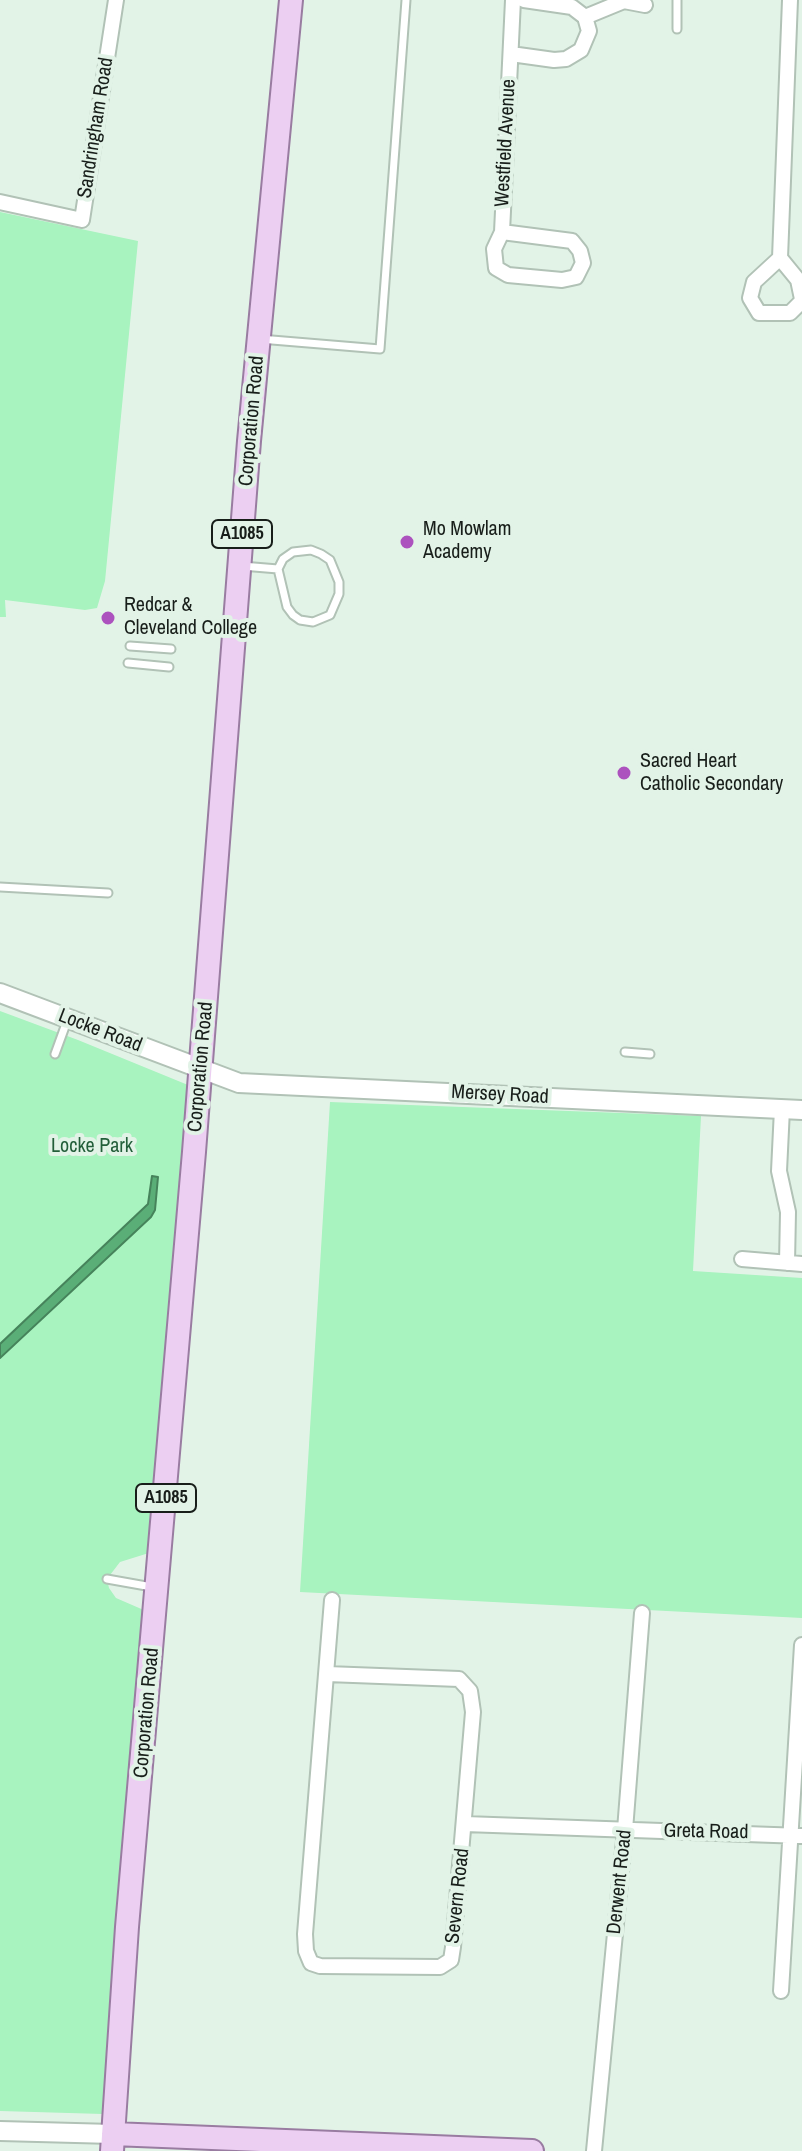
<!DOCTYPE html>
<html>
<head>
<meta charset="utf-8">
<style>
	body { margin:0 }
	canvas { display:block; background:#e2f3e7 }
</style>
</head>
<body>
<canvas width="802" height="2151"></canvas>
<script>
const ctx = document.querySelector('canvas').getContext('2d');
ctx.lineJoin = 'round';
function fill(path, color) {
  ctx.fillStyle = color;
  ctx.fill(path, 'evenodd');
}
function shape(rows) {
  const path = new Path2D();
  for (const r of rows) {
    path.moveTo(r[0], r[1]);
    for (let i = 2; i < r.length; i += 2) path.lineTo(r[i], r[i + 1]);
  }
  return path;
}
function trace(path, color, width, dash) {
  ctx.strokeStyle = color;
  ctx.lineWidth = width;
  ctx.lineCap = dash ? 'butt' : 'round';
  ctx.setLineDash(dash || []);
  ctx.stroke(path);
}
function drawText(font, color, halo, rows, align = 'center') {
  ctx.font = font + ' "Archivo Narrow",sans-serif';
  ctx.lineWidth = 8;
  ctx.setLineDash([]);
  ctx.textBaseline = 'middle';
  ctx.strokeStyle = halo;
  ctx.fillStyle = color;
  for (const [text, x, y, turn = 0] of rows) {
    ctx.save();
    ctx.translate(x, y);
    ctx.rotate((+turn || 0) * Math.PI / 180);
    ctx.textAlign = isNaN(turn) ? turn : align;
    if (halo) ctx.strokeText(text, 0, 0);
    ctx.fillText(text, 0, 0);
    ctx.restore();
  }
}
fill(shape([
	[0,212,138,241,105,581,97,608,85,610,5,600,6,617,0,617],
	[0,1011,78,1040,188,1085,152,1552,120,1562,107,1579,109,1588,116,1598,146,1611,103,2114,0,2111],
	[330,1102,701,1116,693,1271,802,1278,802,1618,300,1592]
]), '#a8f3bf');
const water = shape([
	[152,1176,158,1177,155,1210,151,1217,0,1358,0,1344,148,1204,152,1176]
]);
fill(water, '#5aae77');
trace(water, '#46835b', 2);
const service = shape([
	[677,29,677,0],
	[260,339,380,349,406,0],
	[242,566,278,569,283,559,293,552,311,550,321,554,330,560,339,582,339,594,330,615,313,622,300,620,293,615,287,607,278,569],
	[130,646,171,649],
	[128,663,169,667],
	[0,887,108,893],
	[625,1052,650,1054],
	[55,1054,67,1021],
	[107,1579,152,1587]
]);
const minor = shape([
	[790,0,780,258,798,280,802,299],
	[585,17,624,1,645,5],
	[511,54,554,60,566,59,581,50,589,31,585,17,572,7,524,0],
	[0,202,82,220,116,0],
	[502,232,572,241,580,251,583,263,576,277,562,280,508,275,496,268,494,249,502,232,513,0],
	[780,258,754,282,750,298,759,313,790,313,802,301],
	[782,1109,779,1171,788,1212,787,1263],
	[742,1259,802,1264],
	[327,1674,459,1679,470,1691,473,1712,453,1947,451,1960,440,1967,320,1966,311,1963,306,1951,305,1934,332,1600],
	[465,1824,802,1836],
	[781,1991,802,1645],
	[594,2151,625,1830,642,1613]
]);
const tertiary = shape([
	[0,993,239,1083,802,1110],
	[0,2131,113,2134]
]);
const primary = shape([
	[113,2134,532,2151],
	[112,2151,127,1927,194,1152,249,441,291,0]
]);
trace(service, '#b1c2b6', 11);
trace(minor, '#b1c2b6', 18);
trace(tertiary, '#b1c2b6', 22);
trace(primary, '#997ca1', 26);
trace(service, '#fff', 7);
trace(minor, '#fff', 14);
trace(tertiary, '#fff', 18);
trace(primary, '#eccff2', 22);
for (const [x, y, r, color] of [
	[407,542,8,"#ac52be"],
	[108,618,8,"#ac52be"],
	[624,773,8,"#ac52be"]
]) {
  const dot = new Path2D();
  dot.arc(x, y, r, 0, 2 * Math.PI);
  ctx.fillStyle = color;
  ctx.fill(dot);
  trace(dot, '#e2f3e7', 3);
}
for (const [x, y, w] of [
	[242,534,60],
	[166,1498,60]
]) {
  const box = new Path2D();
  box.roundRect(x - w / 2, y - 14, w, 28, 6);
  ctx.fillStyle = '#e2f3e7';
  ctx.fill(box);
  trace(box, '#181e1a', 2);
}
drawText('bold 18px', '#181e1a', null, [
	["A1085",242,534],
	["A1085",166,1498]
]);
drawText('20px', '#181e1a', '#e2f3e7', [
	["Sandringham Road",96,128,-81],
	["Westfield Avenue",506,143,-87],
	["Corporation Road",252,421,-85],
	["Locke Road",100,1031,21],
	["Corporation Road",201,1067,-85],
	["Mersey Road",500,1095,3],
	["Corporation Road",147,1713,-85],
	["Greta Road",706,1832,1],
	["Derwent Road",620,1882,-84],
	["Severn Road",458,1896,-84]
]);
drawText('20px', '#181e1a', '#e2f3e7', [
	["Mo Mowlam",423,530],
	["Academy",423,553],
	["Redcar &",124,606],
	["Cleveland College",124,629],
	["Sacred Heart",640,762],
	["Catholic Secondary",640,785]
], 'left');
drawText('20px', '#235f3a', '#e2f3e7', [
	["Locke Park",92,1147]
]);
</script>
</body>
</html>
